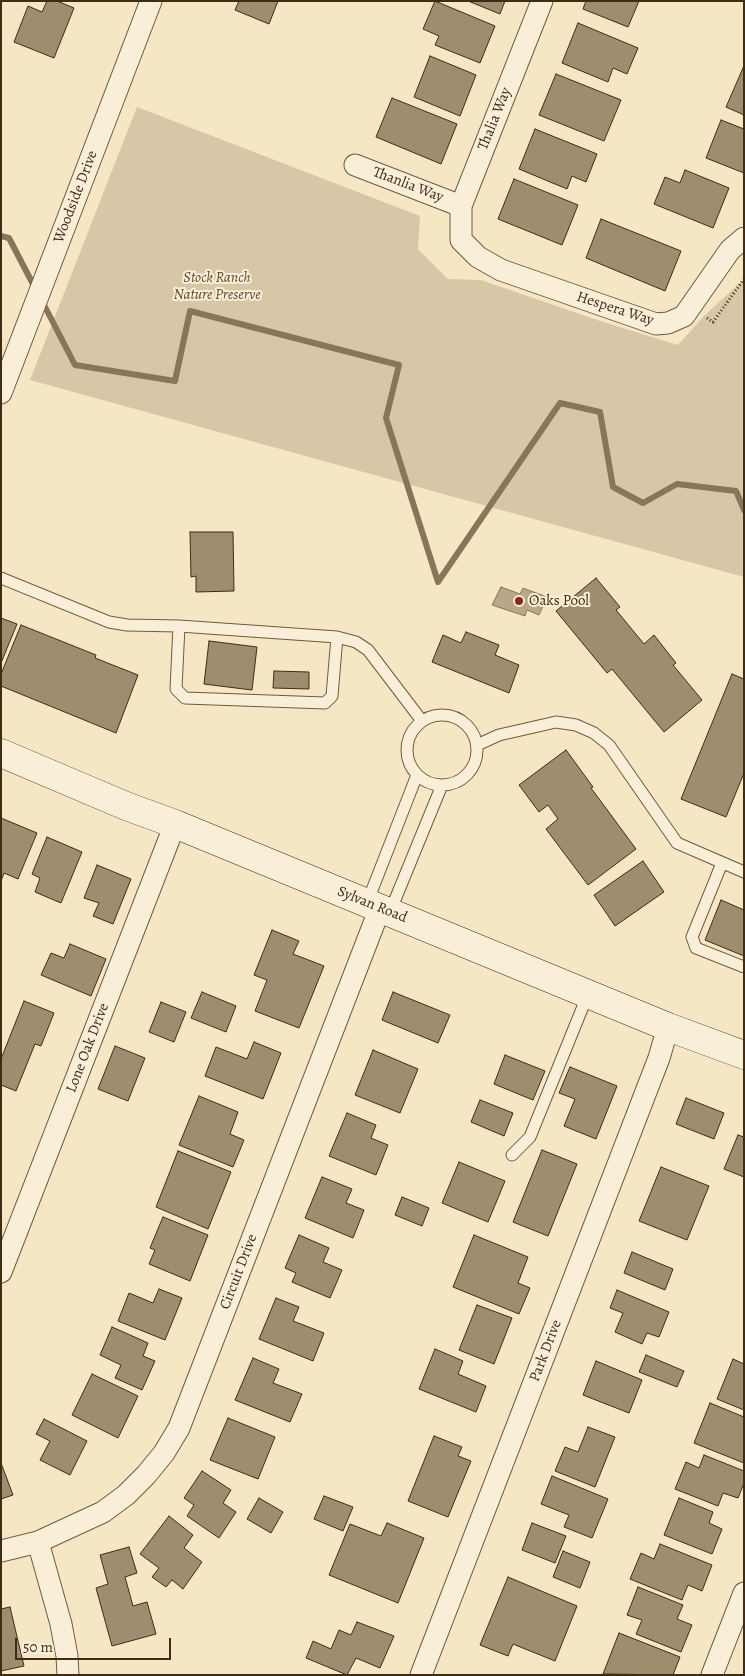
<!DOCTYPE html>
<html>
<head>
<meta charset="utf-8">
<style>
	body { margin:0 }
	#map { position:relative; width:745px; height:1676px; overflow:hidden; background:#f6e7c4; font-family:Alegreya,serif }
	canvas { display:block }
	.frame { position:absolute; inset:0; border:2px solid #402b14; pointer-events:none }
	.scale { position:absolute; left:15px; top:1638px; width:156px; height:22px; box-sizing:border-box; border:2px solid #402b14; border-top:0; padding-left:6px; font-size:15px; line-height:18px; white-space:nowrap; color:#402b14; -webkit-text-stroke:4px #f9efd9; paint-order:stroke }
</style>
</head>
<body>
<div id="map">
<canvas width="745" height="1676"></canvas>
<div class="frame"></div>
<div class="scale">50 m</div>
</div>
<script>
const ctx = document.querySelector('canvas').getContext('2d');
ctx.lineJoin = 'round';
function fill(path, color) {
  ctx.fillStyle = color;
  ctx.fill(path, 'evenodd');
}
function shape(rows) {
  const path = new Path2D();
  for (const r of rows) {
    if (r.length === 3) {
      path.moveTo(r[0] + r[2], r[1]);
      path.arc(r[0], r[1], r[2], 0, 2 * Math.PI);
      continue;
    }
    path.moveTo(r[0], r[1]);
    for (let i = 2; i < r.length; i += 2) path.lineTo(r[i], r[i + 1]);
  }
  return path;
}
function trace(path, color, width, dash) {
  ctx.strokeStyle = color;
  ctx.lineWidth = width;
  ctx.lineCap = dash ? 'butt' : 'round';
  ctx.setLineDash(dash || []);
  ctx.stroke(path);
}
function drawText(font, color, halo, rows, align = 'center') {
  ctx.font = font + ' Alegreya,serif';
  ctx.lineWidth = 4;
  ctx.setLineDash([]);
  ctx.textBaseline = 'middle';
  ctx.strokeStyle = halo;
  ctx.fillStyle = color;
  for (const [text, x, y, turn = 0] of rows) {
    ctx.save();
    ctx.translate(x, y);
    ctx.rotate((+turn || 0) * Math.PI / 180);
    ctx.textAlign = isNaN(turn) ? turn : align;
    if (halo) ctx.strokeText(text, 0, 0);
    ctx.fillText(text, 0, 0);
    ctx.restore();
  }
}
fill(shape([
	[137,107,420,216,418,249,448,279,481,280,600,321,678,345,704,316,744,279,744,577,30,380]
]), '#d7c7a6');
const water = shape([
	[501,587,520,594,523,588,547,597,539,615,527,610,525,616,492,605,501,587]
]);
fill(water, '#b8a788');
trace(water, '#88755a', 1);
trace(shape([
	[1,236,9,238,36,290],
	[42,301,75,365,175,381,190,311,399,365,386,418,438,582,560,403,600,412,613,487,643,503,677,484,736,491,744,510]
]), '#88755a', 6);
const building = shape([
	[47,1,57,1,74,8,54,58,14,42,28,6,42,12,47,1],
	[239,1,278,1,269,24,235,10,239,1],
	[435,1,495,26,480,63,435,45,439,36,423,29,435,1],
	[468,1,505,1,500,14,468,1],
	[586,1,639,1,628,27,583,9,586,1],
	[578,23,638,48,627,74,613,68,608,82,562,63,578,23],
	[430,56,476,75,460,116,414,97,430,56],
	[743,68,744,69,744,115,726,107,743,68],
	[556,74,621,100,604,141,539,115,556,74],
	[392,98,457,124,441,164,376,137,392,98],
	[721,120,744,129,744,173,706,158,721,120],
	[535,129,597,154,586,182,572,176,567,189,519,169,535,129],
	[685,170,729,188,713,228,654,204,665,177,680,183,685,170],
	[514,179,578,205,562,245,498,219,514,179],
	[601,219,681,251,665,291,586,258,601,219],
	[190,532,233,532,234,591,196,592,196,576,191,577,190,532],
	[596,578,620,607,616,610,644,644,654,635,676,663,673,665,702,700,664,732,612,669,607,673,556,611,596,578],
	[1,618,17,624,1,663,1,618],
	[21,625,96,655,95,658,138,675,116,733,1,686,1,674,21,625],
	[466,632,499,645,495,655,519,665,509,693,432,662,443,635,461,643,466,632],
	[209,641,257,647,252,690,204,684,209,641],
	[274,671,309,672,309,689,273,688,274,671],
	[732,674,744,679,744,773,726,817,681,799,732,674],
	[566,750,593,787,591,788,636,849,588,885,546,829,558,819,548,805,539,812,519,785,566,750],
	[1,818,37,833,18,879,4,873,1,881,1,818],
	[47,837,82,852,61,903,35,892,40,878,32,874,47,837],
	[643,861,664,892,615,926,594,895,643,861],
	[97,865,131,879,113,924,93,916,99,903,84,898,97,865],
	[721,900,744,910,744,956,705,940,721,900],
	[272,930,299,941,293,954,324,966,299,1028,255,1011,267,980,254,975,272,930],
	[70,944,106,959,91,996,41,975,51,953,64,958,70,944],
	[202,992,236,1006,226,1032,191,1018,202,992],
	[393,992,450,1015,438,1043,382,1020,393,992],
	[24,1001,54,1013,41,1046,35,1044,16,1091,1,1085,1,1059,24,1001],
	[161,1002,186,1012,174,1042,149,1032,161,1002],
	[254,1042,281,1053,263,1099,205,1076,216,1047,247,1059,254,1042],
	[115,1046,145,1058,128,1101,98,1089,115,1046],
	[373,1050,418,1069,400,1113,355,1095,373,1050],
	[505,1055,545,1071,533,1100,494,1084,505,1055],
	[570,1067,617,1086,596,1139,564,1126,575,1099,559,1093,570,1067],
	[199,1096,238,1112,230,1134,244,1140,233,1167,179,1145,199,1096],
	[686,1098,724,1113,714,1139,676,1124,686,1098],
	[480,1100,513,1113,504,1136,471,1122,480,1100],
	[347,1113,376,1125,371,1138,388,1145,376,1175,329,1156,347,1113],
	[738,1135,744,1137,744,1177,724,1169,738,1135],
	[542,1150,577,1164,548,1236,513,1222,542,1150],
	[178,1151,231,1172,208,1229,156,1207,178,1151],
	[459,1162,505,1181,488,1222,442,1203,459,1162],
	[661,1167,709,1186,687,1240,639,1221,661,1167],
	[322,1177,352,1189,346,1203,364,1210,353,1238,305,1218,322,1177],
	[402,1197,429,1208,422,1226,395,1215,402,1197],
	[163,1217,208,1235,190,1281,149,1264,155,1250,150,1248,163,1217],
	[299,1235,329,1248,323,1262,342,1270,330,1298,292,1282,296,1273,285,1268,299,1235],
	[474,1235,528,1257,518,1283,530,1288,519,1314,453,1287,474,1235],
	[632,1252,673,1269,665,1290,624,1273,632,1252],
	[159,1289,182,1298,165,1340,118,1321,129,1293,153,1303,159,1289],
	[617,1290,669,1312,659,1337,647,1333,642,1344,615,1332,623,1313,610,1308,617,1290],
	[276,1298,299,1307,293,1321,324,1333,313,1361,259,1339,276,1298],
	[477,1305,512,1318,494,1364,459,1350,477,1305],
	[112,1327,148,1343,143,1356,155,1361,142,1390,115,1378,121,1365,100,1355,112,1327],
	[435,1349,463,1361,458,1374,486,1386,476,1412,419,1389,435,1349],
	[646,1355,684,1371,677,1387,639,1372,646,1355],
	[253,1358,279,1369,273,1383,302,1394,290,1422,235,1400,253,1358],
	[733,1359,744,1364,744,1410,717,1399,733,1359],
	[596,1361,642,1380,629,1413,583,1395,596,1361],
	[92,1374,138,1396,118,1438,72,1415,92,1374],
	[710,1403,744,1417,744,1463,694,1443,710,1403],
	[228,1418,275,1437,258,1479,210,1460,228,1418],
	[44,1419,87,1441,70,1475,40,1460,50,1441,36,1434,44,1419],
	[588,1427,615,1437,595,1487,555,1471,565,1447,578,1452,588,1427],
	[434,1436,462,1447,458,1456,471,1461,448,1517,408,1501,434,1436],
	[704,1455,744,1471,744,1483,738,1498,723,1493,718,1506,675,1489,686,1462,699,1468,704,1455],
	[1,1463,13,1495,1,1499,1,1463],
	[202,1471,231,1490,223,1503,236,1512,219,1538,187,1516,194,1505,184,1498,202,1471],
	[552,1476,608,1499,592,1538,564,1527,569,1515,541,1504,552,1476],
	[324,1496,353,1507,343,1531,314,1519,324,1496],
	[259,1498,283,1512,271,1533,247,1519,259,1498],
	[679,1498,713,1512,709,1523,722,1529,712,1554,664,1535,679,1498],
	[169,1516,193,1535,184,1548,202,1562,183,1589,172,1580,166,1587,152,1577,159,1568,140,1554,169,1516],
	[387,1523,424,1538,398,1603,329,1575,350,1524,381,1536,387,1523],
	[532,1523,566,1536,555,1563,522,1550,532,1523],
	[660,1544,712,1565,702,1591,688,1585,682,1600,630,1579,641,1553,654,1559,660,1544],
	[129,1547,137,1573,125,1577,133,1606,147,1602,156,1634,112,1646,96,1588,108,1584,100,1555,129,1547],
	[563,1551,590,1562,580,1588,553,1577,563,1551],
	[508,1577,577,1606,555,1661,513,1644,508,1656,480,1645,508,1577],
	[638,1587,683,1605,677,1619,692,1625,681,1652,636,1634,642,1620,627,1615,638,1587],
	[10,1607,24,1666,1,1671,1,1609,10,1607],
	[357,1622,394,1636,380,1668,356,1658,347,1675,306,1658,313,1641,331,1649,339,1630,351,1635,357,1622],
	[619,1633,680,1657,673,1675,603,1674,619,1633]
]);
fill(building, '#9f8d70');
trace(building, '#402b14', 1);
const service = shape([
	[1,578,109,622,127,625,179,626,337,637,356,642,368,650,422,721],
	[179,626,176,689,185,698,325,703,332,696,337,637],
	[442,750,35],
	[477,745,499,735,556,722,576,725,594,733,609,745,677,843,744,872],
	[722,863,692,937,696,948,744,967],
	[367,903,417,775],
	[390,912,442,785],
	[512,1155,530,1137,588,994]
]);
const minor = shape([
	[542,1,461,206,461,240,478,257,501,270,656,324,668,323,684,316,730,250,744,238],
	[355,165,461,206],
	[1,393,151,1],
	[1,1272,175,824],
	[38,1542,61,1624,67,1656,68,1675],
	[1,1551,38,1542,103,1512,126,1495,146,1475,164,1453,179,1428,380,908],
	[421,1675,659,1058,668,1027],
	[712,1675,744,1593]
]);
const secondary = shape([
	[1,753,126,806,175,824,668,1027,744,1055]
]);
trace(service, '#6e5a40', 13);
trace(minor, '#6e5a40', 23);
trace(secondary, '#402b14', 29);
trace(shape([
	[707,318,713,322,744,279]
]), '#402b14', 3, [1, 2.5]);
trace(service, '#f9efd9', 11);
trace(minor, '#f9efd9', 21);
trace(secondary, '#f9efd9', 28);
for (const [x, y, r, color] of [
	[519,601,5,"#8f2418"]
]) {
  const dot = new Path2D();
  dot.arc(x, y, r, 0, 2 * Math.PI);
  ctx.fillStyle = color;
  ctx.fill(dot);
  trace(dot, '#f9efd9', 2);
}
drawText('15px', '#402b14', '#f9efd9', [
	["Thalia Way",495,119,-68],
	["Thanlia Way",408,185,21],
	["Woodside Drive",76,197,-69],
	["Hespera Way",615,309,18],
	["Sylvan Road",372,905,22],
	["Lone Oak Drive",88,1048,-69],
	["Circuit Drive",239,1272,-69],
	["Park Drive",546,1351,-69]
]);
drawText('italic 15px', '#5e4a31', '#f9efd9', [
	["Stock Ranch",217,278],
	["Nature Preserve",217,295]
]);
drawText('15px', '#402b14', '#f9efd9', [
	["Oaks Pool",529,601]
], 'left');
</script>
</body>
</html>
